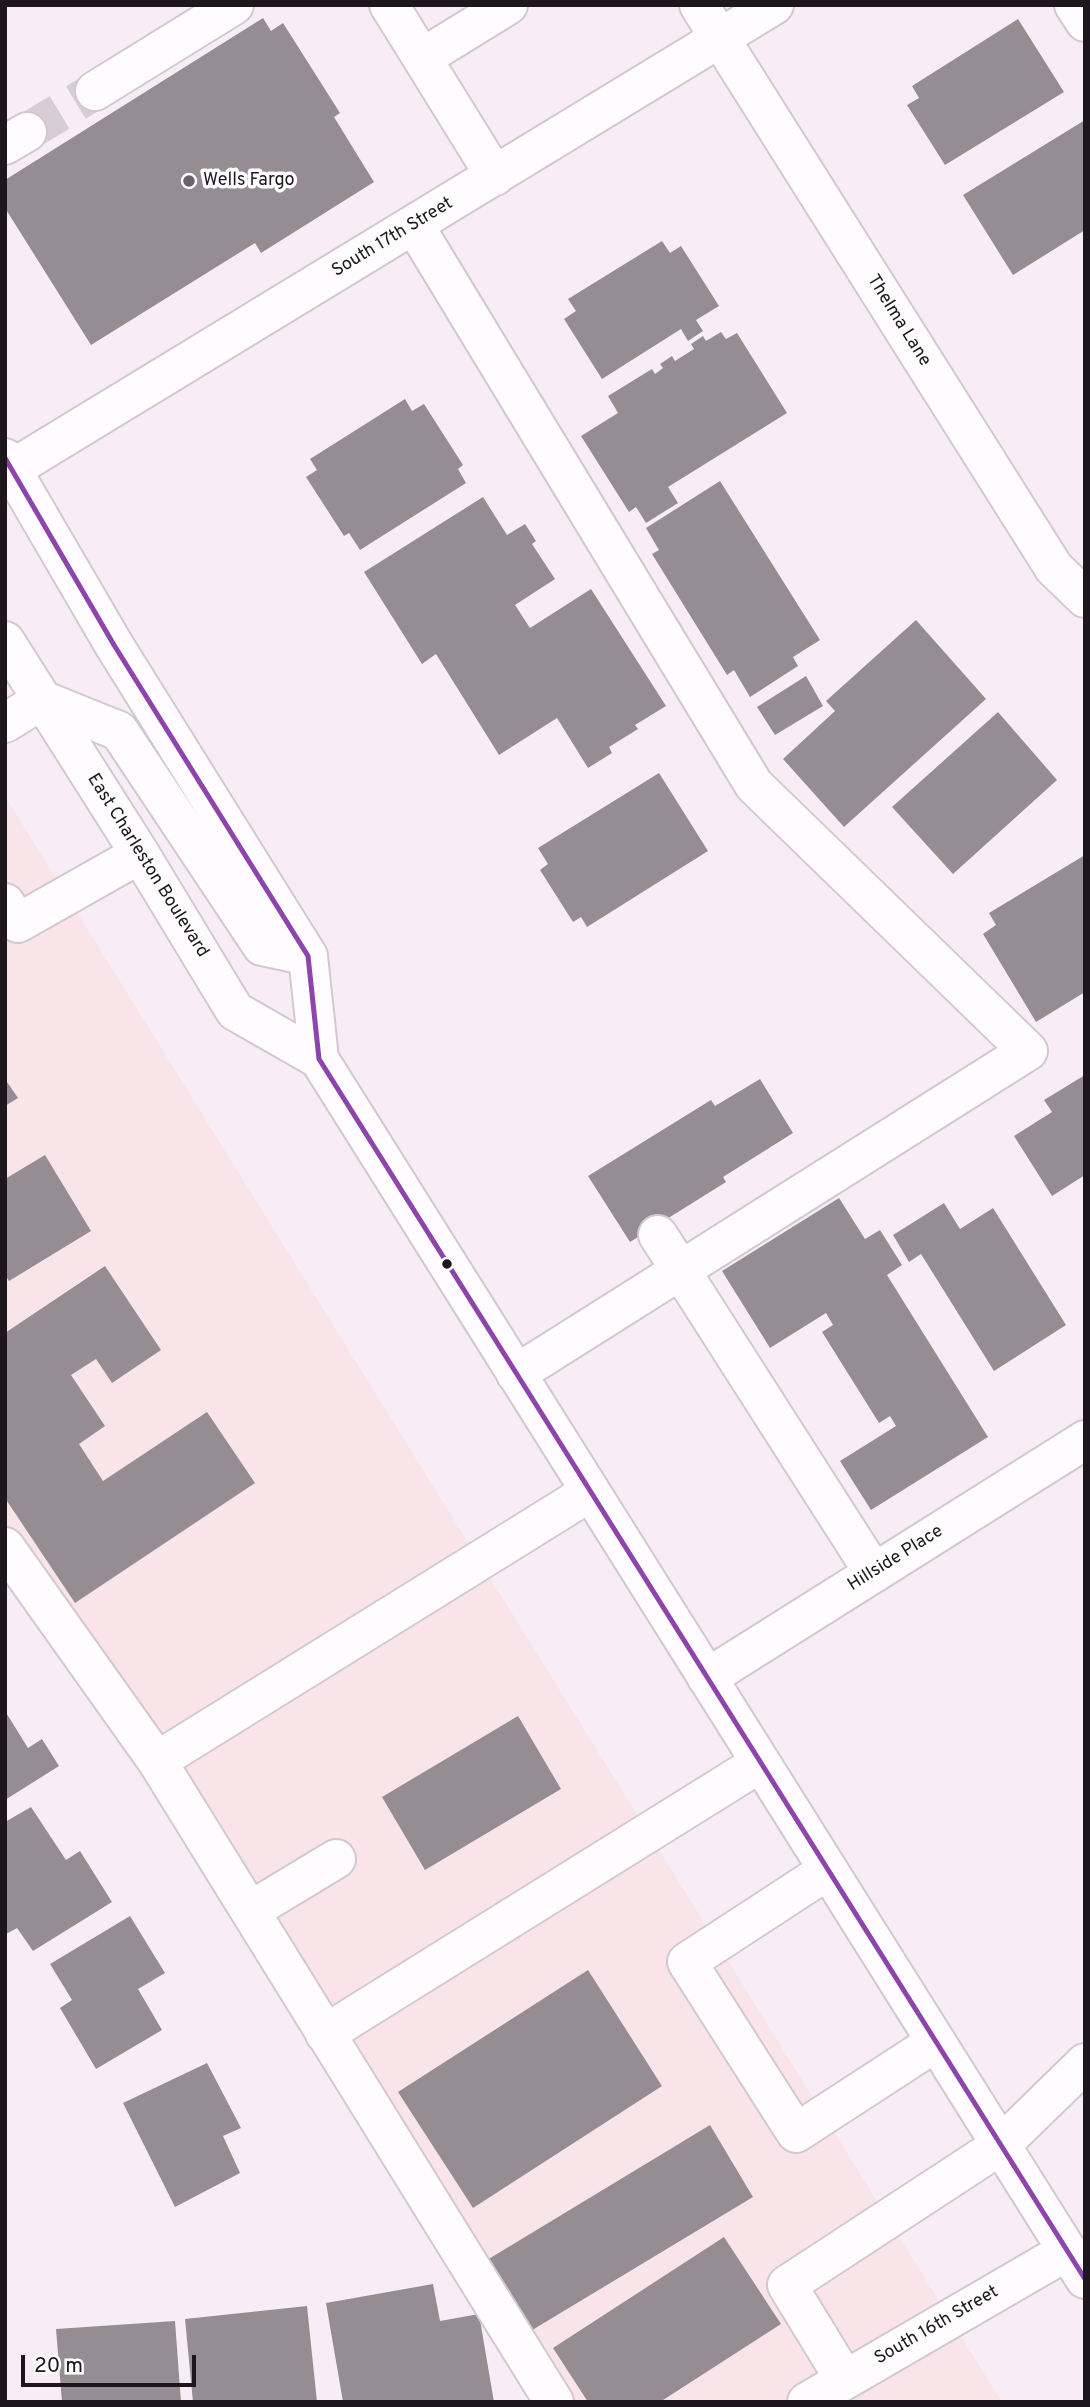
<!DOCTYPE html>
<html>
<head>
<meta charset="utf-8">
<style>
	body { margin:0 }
	#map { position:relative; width:1090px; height:2407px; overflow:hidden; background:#f8edf7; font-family:Overpass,sans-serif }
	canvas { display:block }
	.frame { position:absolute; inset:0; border:7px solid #1d161d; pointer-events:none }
	.scale { position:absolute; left:21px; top:2355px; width:175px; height:32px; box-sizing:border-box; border:4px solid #1d161d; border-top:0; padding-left:9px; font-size:21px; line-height:24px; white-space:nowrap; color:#1d161d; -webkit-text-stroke:5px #fdfdfd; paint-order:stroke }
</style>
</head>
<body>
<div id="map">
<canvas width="1090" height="2407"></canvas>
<div class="frame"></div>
<div class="scale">20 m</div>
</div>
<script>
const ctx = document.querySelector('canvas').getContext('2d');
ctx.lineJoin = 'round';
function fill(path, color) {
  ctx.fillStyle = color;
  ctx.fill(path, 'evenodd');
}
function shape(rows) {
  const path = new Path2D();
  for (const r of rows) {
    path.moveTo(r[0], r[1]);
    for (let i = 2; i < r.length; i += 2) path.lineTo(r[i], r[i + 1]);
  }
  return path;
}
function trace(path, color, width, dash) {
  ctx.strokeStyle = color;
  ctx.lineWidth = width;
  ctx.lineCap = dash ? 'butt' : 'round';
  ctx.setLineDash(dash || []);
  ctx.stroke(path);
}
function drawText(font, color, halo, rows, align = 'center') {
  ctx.font = font + ' Overpass,sans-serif';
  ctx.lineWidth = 7;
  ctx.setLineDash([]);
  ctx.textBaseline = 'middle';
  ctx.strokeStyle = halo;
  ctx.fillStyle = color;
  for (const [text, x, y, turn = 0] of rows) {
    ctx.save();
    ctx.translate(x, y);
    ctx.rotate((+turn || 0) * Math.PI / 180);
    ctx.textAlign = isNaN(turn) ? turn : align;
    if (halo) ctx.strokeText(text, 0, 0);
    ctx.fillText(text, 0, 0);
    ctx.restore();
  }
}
fill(shape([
	[5,796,466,1539,1002,2402,538,2402,5,1548]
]), '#f9e5e9');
fill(shape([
	[263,18,271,31,283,23,340,113,334,117,374,182,261,253,255,243,91,345,5,208,5,180],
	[1018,19,1064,92,945,165,907,105,919,98,912,86],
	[1085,120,1085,230,1013,275,963,195],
	[662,241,670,253,681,246,719,306,696,320,703,331,688,341,681,329,602,379,564,319,576,311,568,299],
	[721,332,726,339,737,333,787,413,668,487,678,503,646,523,636,507,629,512,581,436,618,413,608,396,652,369,655,374,663,368,660,364,672,356,675,361,694,349,691,344,703,336,706,341],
	[405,399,412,411,424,404,463,465,458,469,466,483,360,550,349,533,344,536,306,477,317,470,310,459],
	[720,481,820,640,793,657,798,666,750,697,734,670,727,675,652,554,659,550,646,528],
	[483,497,507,535,525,524,536,541,532,544,555,579,515,605,530,628,591,589,666,706,635,725,638,729,609,747,612,753,588,768,557,718,499,755,436,654,422,664,364,572],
	[916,620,986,699,844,827,783,759,835,711,826,701],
	[806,676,823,706,775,735,757,707],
	[998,712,1057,780,953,874,892,807],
	[659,773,708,851,587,927,581,917,573,922,540,870,548,864,538,848],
	[1085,855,1085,992,1036,1022,983,934,996,925,989,913],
	[1085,1075,1085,1175,1052,1196,1014,1136,1052,1112,1044,1100],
	[5,1079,18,1098,5,1106],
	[760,1079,793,1133,723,1177,726,1182,630,1242,588,1176,711,1100,715,1106],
	[45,1155,91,1231,9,1281,5,1275,5,1179],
	[839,1198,865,1239,880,1230,902,1265,887,1275,988,1437,871,1510,840,1461,896,1426,890,1416,879,1423,822,1332,833,1325,826,1313,770,1348,722,1271],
	[944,1203,960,1229,993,1208,1066,1325,994,1371,921,1254,909,1262,893,1235],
	[105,1266,161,1350,112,1383,96,1359,71,1375,105,1426,79,1444,103,1481,207,1412,255,1483,75,1603,5,1498,5,1333],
	[5,1711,28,1748,42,1739,59,1766,5,1800],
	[518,1716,561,1789,425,1870,382,1797],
	[31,1807,66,1860,80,1851,112,1902,33,1951,17,1928,6,1934,5,1933,5,1822],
	[130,1916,165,1973,138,1989,162,2030,96,2069,60,2008,72,2000,50,1964],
	[588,1970,662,2086,473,2208,398,2092],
	[207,2063,241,2128,223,2136,240,2173,175,2207,123,2103],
	[710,2125,753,2197,529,2332,487,2260],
	[724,2237,781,2324,660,2402,588,2402,553,2348],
	[433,2284,440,2321,479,2314,494,2402,343,2402,326,2303],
	[307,2306,317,2402,193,2402,185,2319],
	[175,2321,181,2402,62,2402,56,2329]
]), '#968d93');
trace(shape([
	[27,132,95,91]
]), '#d7cdd6', 38, [38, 19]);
const minor = shape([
	[389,5,422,58],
	[699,5,1054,568,1085,598],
	[1074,5,1085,22],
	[95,91,234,5],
	[5,145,27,132],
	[495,176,422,58,508,5],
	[414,225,754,785,1028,1051,516,1374],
	[12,469,774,5],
	[5,723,42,700],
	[5,903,18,923,140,854],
	[658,1235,874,1573],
	[5,1547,157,1761],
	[707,1678,1085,1440],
	[828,1870,687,1962,796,2133,936,2042],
	[250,1911,336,1859],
	[325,2034,760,1763],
	[845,2380,787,2285,1001,2145,1085,2063],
	[554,2402,157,1761,590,1492],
	[807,2402,1067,2251]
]);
const major = shape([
	[5,458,114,645,308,956,319,1059,1085,2279],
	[5,641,140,854,235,1011,319,1059],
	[42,700,119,731,262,946,308,956]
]);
trace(minor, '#d2c9d0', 42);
trace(major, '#d2c9d0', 42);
trace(minor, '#fefcfe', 38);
trace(major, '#fefcfe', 38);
trace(shape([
	[5,458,114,645,308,956,319,1059,1085,2279]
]), '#8e44ad', 5);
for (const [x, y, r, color] of [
	[189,181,7,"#6a6169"],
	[447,1264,6,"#1d161d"]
]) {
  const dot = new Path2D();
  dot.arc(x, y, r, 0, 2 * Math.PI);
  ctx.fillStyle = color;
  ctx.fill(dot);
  trace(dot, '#fdfdfd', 2.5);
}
drawText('18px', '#1d161d', '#fdfdfd', [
	["Wells Fargo",203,181]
], 'left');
drawText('18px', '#1d161d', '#fdfdfd', [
	["South 17th Street",393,238,-31],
	["Thelma Lane",898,321,58],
	["East Charleston Boulevard",147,866,58],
	["Hillside Place",896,1559,-32],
	["South 16th Street",937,2326,-30]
]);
</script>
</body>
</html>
